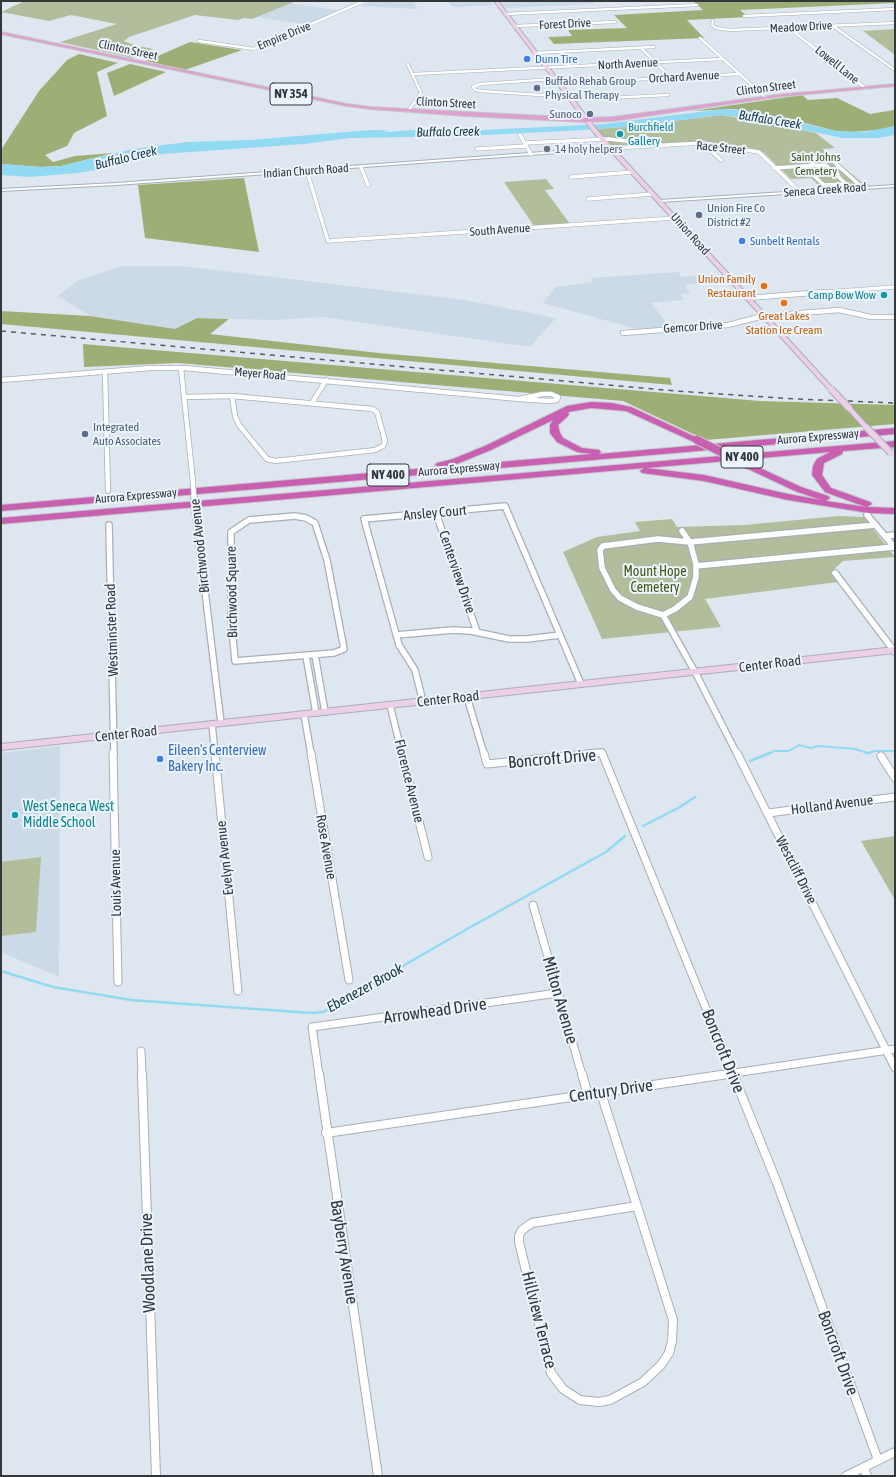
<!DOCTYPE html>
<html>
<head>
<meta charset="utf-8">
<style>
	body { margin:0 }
	#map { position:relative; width:896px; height:1477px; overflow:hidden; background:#dee7f0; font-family:"Asap Condensed",sans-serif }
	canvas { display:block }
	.frame { position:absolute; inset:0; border:2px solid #34373a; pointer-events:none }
</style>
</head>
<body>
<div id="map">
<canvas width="896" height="1477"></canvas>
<div class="frame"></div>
</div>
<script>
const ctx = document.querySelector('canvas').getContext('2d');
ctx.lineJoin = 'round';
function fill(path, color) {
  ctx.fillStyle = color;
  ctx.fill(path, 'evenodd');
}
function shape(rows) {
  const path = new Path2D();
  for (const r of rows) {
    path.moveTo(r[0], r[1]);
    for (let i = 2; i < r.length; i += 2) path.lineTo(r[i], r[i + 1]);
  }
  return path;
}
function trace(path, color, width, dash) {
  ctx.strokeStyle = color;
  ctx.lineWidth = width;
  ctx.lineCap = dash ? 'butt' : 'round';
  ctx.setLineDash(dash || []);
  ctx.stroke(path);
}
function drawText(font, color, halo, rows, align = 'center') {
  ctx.font = font + ' "Asap Condensed",sans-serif';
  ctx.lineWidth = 4;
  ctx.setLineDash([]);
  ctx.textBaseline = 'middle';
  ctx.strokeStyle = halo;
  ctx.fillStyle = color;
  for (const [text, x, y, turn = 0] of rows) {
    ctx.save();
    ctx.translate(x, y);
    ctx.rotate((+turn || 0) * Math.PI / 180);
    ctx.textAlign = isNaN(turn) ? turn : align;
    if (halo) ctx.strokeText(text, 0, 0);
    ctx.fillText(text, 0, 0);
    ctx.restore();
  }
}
fill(shape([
	[370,1,413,1,418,9,362,6],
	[447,1,490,1,493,5,458,7,452,6],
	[500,1,592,1,594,4,504,8],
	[290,3,341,11,309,25,257,17],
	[122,266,182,266,465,300,556,318,530,347,323,317,274,320,197,318,175,329,90,316,58,296,77,281],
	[678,272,682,277,715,274,722,281,684,285,690,293,680,294,684,300,651,303,670,327,637,329,543,303,555,287,593,282,591,278],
	[60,746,59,977,1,952,1,753]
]), '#ccd9e7');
fill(shape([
	[25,1,206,2,296,1,252,19,244,18,238,20,195,15,129,37,124,41,134,45,153,49,133,58,60,42,117,24,71,15,49,21,1,12],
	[895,29,895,55,863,31],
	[721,115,769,123,816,133,835,148,822,149,866,186,822,189,811,178,791,179,763,152,703,143,612,148,595,129,626,127],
	[546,179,554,189,545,190,570,224,534,226,504,182],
	[839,516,864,517,895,557,843,561,831,572,838,582,705,599,721,627,602,639,563,552,597,537,640,531,635,522,672,519,677,527,744,525],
	[895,836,895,900,861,841],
	[41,857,36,932,1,936,1,862]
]), '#b2bd9b');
fill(shape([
	[693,1,895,1,895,3,740,10,749,17,687,20,704,38,554,44,548,37,572,36,568,30,627,28,614,15,703,10],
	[190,42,242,50,185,70,146,61],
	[79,54,118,63,97,72,107,116,74,133,67,146,45,155,53,162,75,156,114,153,61,166,41,167,1,164,1,150,39,91,67,60],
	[130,64,166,72,114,96,107,73],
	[802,95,808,100,837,98,870,114,894,110,895,126,878,130,852,132,836,131,785,118,734,109,692,111],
	[244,178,259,252,145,238,138,185],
	[1,311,90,316,175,329,197,318,229,319,210,334,379,353,670,378,672,385,1,324],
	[83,344,760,401,895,405,895,424,706,440,623,401,178,363,84,367]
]), '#9daf77');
fill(shape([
	[723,109,749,111,836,131,864,132,895,126,895,135,877,138,843,138,745,118,721,115,626,127,584,130,465,136,350,138,304,144,162,154,101,169,78,173,30,177,1,175,1,164,41,167,61,166,133,149,187,142,250,140,370,130,391,130,381,131,389,132,413,130,483,130,604,124]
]), '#92d9f3');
trace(shape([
	[768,754,774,751,789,751,799,745,811,748,818,746,855,749,868,753,875,751,895,751]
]), '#92d9f3', 2);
trace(shape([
	[866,753,870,753],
	[750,761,770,753],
	[643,826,680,807,695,797],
	[1,971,53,987,131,1000,311,1013,323,1012,467,929,606,852,625,836]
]), '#92d9f3', 2.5);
const minorFar5 = shape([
	[505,14,697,5],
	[744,16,895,9],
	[713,21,712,25,716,28,730,30,895,23],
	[514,26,615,22],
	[833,26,895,70],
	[789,28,865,88],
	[700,38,766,98],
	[199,41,254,49,364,1],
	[641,48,670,77],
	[534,53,654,47],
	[408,65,421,93,408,111],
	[413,74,723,59],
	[554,79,480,84,473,87,476,90,481,91,540,95,565,93],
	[557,84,739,74],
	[570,100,668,95]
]);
const minorFar4 = shape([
	[520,135,531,154],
	[525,143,608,139,626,141,647,138,655,140,662,146],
	[703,143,721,160],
	[612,148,703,143,759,152,800,192],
	[477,149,526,146],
	[826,155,863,188],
	[814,165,806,158,828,156],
	[826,165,846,184,824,185,803,166,826,165],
	[361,167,368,185],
	[774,168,803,166],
	[307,171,328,241,675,218],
	[814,176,823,174,838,174],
	[571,177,633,172],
	[588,199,653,194],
	[812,293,895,287]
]);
const minorFar3 = shape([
	[747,298,825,292],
	[623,333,728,325,763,316,839,310,871,317,895,317],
	[181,368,193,482],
	[105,372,108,491],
	[1,380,151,368,184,368,519,399],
	[543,394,551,394,558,397,557,400,550,401,519,399,543,394],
	[232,396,372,409,377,412,385,441,383,446,375,450,275,461,267,459,239,425,235,416,232,396],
	[185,397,232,396],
	[312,403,326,380]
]);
const minorFar2 = shape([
	[436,513,477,632],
	[867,515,895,548],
	[295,516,306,518,315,523,327,560,344,649,334,653,235,661,231,616,231,532,249,520,295,516],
	[196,517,221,723],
	[109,525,114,754],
	[885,536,895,535],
	[696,566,894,547],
	[835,573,895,652],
	[663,615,637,607,620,598,613,590,602,568,600,550,603,546,658,539,690,542,682,531],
	[396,635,453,630,471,631,509,639,527,639,560,635],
	[315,655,325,712],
	[306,656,316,713],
	[467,697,484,754],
	[423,702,415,670,399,645,364,519,505,506,581,684],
	[390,705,402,754],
	[304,714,311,754],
	[212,724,215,754],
	[587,754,602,752,603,754],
	[737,754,695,672,663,615,675,609,690,597,696,577,696,564,690,542,876,525]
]);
const minorFar1 = shape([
	[113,753,118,982],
	[215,753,238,991],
	[311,753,349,980],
	[402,753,428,857],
	[484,753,487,764,597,753],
	[602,753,733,1075],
	[737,753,895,1068],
	[881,756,895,778],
	[768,813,895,797],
	[533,905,582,1075],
	[141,1051,142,1075],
	[319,1075,312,1027,558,993],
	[721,1075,895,1049]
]);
const minor = shape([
	[142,1074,156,1476],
	[319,1074,378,1476],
	[582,1074,588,1095],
	[733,1074,777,1183,878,1460],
	[601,1093,637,1206],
	[326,1133,728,1074],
	[637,1206,673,1320,672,1341,669,1353,661,1365,643,1382,610,1400,599,1402,580,1400,563,1389,551,1373,519,1242,519,1236,522,1230,532,1223,637,1206],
	[864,1467,867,1476],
	[846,1476,895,1452]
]);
const tertiary = shape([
	[612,147,614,148,613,149,116,185,1,191,1,189,116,183,612,147],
	[895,185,895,187,660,202,658,201,660,200,895,185]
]);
const secondary = shape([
	[494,1,498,1,598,131,833,388,833,390,829,390,594,133,494,1],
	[849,406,851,407,868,426,868,428,864,428,847,409,846,408,849,406],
	[895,647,895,653,1,750,1,744,895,647]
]);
const primary = shape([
	[1,32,347,104,370,107,466,112,586,118,613,117,776,95,895,84,895,86,776,97,613,121,586,122,466,116,370,109,347,106,1,34,1,32]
]);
const motorway = shape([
	[591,402,612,403,631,407,702,440,697,443,694,442,626,411,591,408,568,412,569,414,568,416,558,425,560,433,563,438,582,448,599,450,601,452,599,454,895,428,895,434,1,511,1,505,439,467,435,465,437,463,453,459,485,446,567,406,591,402],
	[553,420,550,425,550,433,557,442,577,452,592,454,443,467,459,463,491,450,553,420],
	[895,441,895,447,843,451,842,454,824,463,822,475,831,488,870,502,872,504,867,507,895,508,895,514,869,513,788,500,704,481,642,473,640,471,644,468,1,524,1,518,895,441],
	[830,452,817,459,813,466,812,475,825,492,866,507,826,501,830,498,828,496,801,487,747,462,742,465,744,467,795,491,821,500,788,494,704,475,646,468,830,452]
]);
trace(minorFar5, '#a7afb7', 3.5);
trace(minorFar4, '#a7afb7', 4.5);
trace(minorFar3, '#a7afb7', 6);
trace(minorFar2, '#a7afb7', 8);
trace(minorFar1, '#a7afb7', 9);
trace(minor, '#a7afb7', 10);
trace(tertiary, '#a7afb7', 2);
trace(secondary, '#a7afb7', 2);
trace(primary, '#c6c7c8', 2);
trace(motorway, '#c6c7c8', 2);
trace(minorFar5, '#fff', 2.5);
trace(minorFar4, '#fff', 3.5);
trace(minorFar3, '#fff', 4.5);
trace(minorFar2, '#fff', 5.5);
trace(minorFar1, '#fff', 7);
trace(minor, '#fff', 8);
fill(tertiary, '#fff');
fill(secondary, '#eecfe8');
fill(primary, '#de9fd1');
fill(motorway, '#c85fb2');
trace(shape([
	[1,331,676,391,795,399,895,403]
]), '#595d62', 1.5, [5, 5]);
const minorBridgeFar1 = shape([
	[193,482,194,497]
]);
const minorBridge = shape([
	[194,496,196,517]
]);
const secondaryBridge = shape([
	[831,389,849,408],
	[866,427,891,453]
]);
const motorwayBridge = shape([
	[697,440,747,465]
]);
trace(minorBridgeFar1, '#a7afb7', 6, []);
trace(minorBridge, '#a7afb7', 8, []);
trace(secondaryBridge, '#a7afb7', 8, []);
trace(motorwayBridge, '#c6c7c8', 10, []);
trace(minorBridgeFar1, '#fff', 4.5);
trace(minorBridge, '#fff', 5.5);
trace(secondaryBridge, '#eecfe8', 6);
trace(motorwayBridge, '#c85fb2', 8);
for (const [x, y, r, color] of [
	[527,59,4,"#3f7fe0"],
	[537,88,4,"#5c6f8a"],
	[590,114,4,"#5c6f8a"],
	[620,134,4,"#0f9aa8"],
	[547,149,4,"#6b7280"],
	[699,215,4,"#5c6f8a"],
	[742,241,4,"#3f7fe0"],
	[764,286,4,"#e8710a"],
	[884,295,4,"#0f9aa8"],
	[784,303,4,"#e8710a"],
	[85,434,4,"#5c6f8a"],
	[160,759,4,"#3f7fe0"],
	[15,815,4,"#0f9aa8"]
]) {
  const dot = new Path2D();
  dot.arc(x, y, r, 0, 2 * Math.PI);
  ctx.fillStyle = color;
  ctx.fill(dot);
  trace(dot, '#ecf4fd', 1.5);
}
drawText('12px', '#34373a', '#ecf4fd', [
	["Forest Drive",565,24,-3],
	["Meadow Drive",801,27,-3],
	["Empire Drive",284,36,-22],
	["Clinton Street",128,50,12],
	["North Avenue",628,64,-3],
	["Lowell Lane",837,65,39],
	["Orchard Avenue",684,77,-3],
	["Clinton Street",766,88,-7],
	["Clinton Street",446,103,3],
	["Race Street",721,148,6],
	["Indian Church Road",306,171,-4],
	["Seneca Creek Road",825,190,-4],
	["South Avenue",500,230,-4],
	["Union Road",690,234,48],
	["Gemcor Drive",693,327,-4],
	["Meyer Road",260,374,5],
	["Aurora Expressway",818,437,-5],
	["Aurora Expressway",459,469,-5],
	["Aurora Expressway",136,496,-5]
]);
drawText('12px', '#366cbe', '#ecf4fd', [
	["Dunn Tire",535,59],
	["Sunbelt Rentals",750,241]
], 'left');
drawText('12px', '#4e5e75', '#ecf4fd', [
	["Buffalo Rehab Group",545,81],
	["Physical Therapy",545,95],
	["Sunoco",582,114,"right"],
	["Union Fire Co",707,208],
	["District #2",707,222],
	["Integrated",93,427],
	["Auto Associates",93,441]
], 'left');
drawText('12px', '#0d838f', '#ecf4fd', [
	["Burchfield",628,127],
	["Gallery",628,141],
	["Camp Bow Wow",876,295,"right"]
], 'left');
drawText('12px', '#5b616d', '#ecf4fd', [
	["14 holy helpers",555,149]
], 'left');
drawText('12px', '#475619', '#ecf4fd', [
	["Saint Johns",816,157],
	["Cemetery",816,171]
]);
drawText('12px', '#c56008', '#ecf4fd', [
	["Union Family",756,279],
	["Restaurant",756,293],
	["Great Lakes",784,316,"center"],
	["Station Ice Cream",784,330,"center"]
], 'right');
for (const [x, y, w] of [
	[291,94,42],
	[742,457,42],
	[388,475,42]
]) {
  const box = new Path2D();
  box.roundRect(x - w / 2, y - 11, w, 22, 3);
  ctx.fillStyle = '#ecf4fd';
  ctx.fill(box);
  trace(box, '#34373a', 1);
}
drawText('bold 13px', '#34373a', null, [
	["NY 354",291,94],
	["NY 400",742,457],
	["NY 400",388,475]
]);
drawText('italic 13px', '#163843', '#ecf4fd', [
	["Buffalo Creek",770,120,9],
	["Buffalo Creek",448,132,-1],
	["Buffalo Creek",126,158,-14]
]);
drawText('14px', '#34373a', '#ecf4fd', [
	["Ansley Court",435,513,-5],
	["Birchwood Avenue",200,546,-96],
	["Centerview Drive",457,572,71],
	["Birchwood Square",232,592,-91],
	["Westminster Road",112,630,-92],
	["Center Road",770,664,-7],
	["Center Road",448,699,-6],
	["Center Road",126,734,-6],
	["Florence Avenue",409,781,76],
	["Holland Avenue",832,805,-7],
	["Rose Avenue",326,847,80],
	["Evelyn Avenue",225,858,-96],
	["Westcliff Drive",796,870,63],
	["Louis Avenue",116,883,-91]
]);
drawText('14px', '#475619', '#ecf4fd', [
	["Mount Hope",655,572],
	["Cemetery",655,588]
]);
drawText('14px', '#366cbe', '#ecf4fd', [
	["Eileen's Centerview",168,751],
	["Bakery Inc.",168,767]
], 'left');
drawText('14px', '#0d838f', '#ecf4fd', [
	["West Seneca West",23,807],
	["Middle School",23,823]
], 'left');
drawText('italic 15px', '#163843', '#ecf4fd', [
	["Ebenezer Brook",365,988,-29]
]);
drawText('17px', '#34373a', '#ecf4fd', [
	["Boncroft Drive",552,759,-5],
	["Milton Avenue",560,1000,74],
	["Arrowhead Drive",435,1011,-8],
	["Boncroft Drive",723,1051,68],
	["Century Drive",611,1091,-8],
	["Bayberry Avenue",344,1252,81],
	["Woodlane Drive",148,1263,-92],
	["Hillview Terrace",539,1320,76],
	["Boncroft Drive",838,1353,70]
]);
</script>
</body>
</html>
